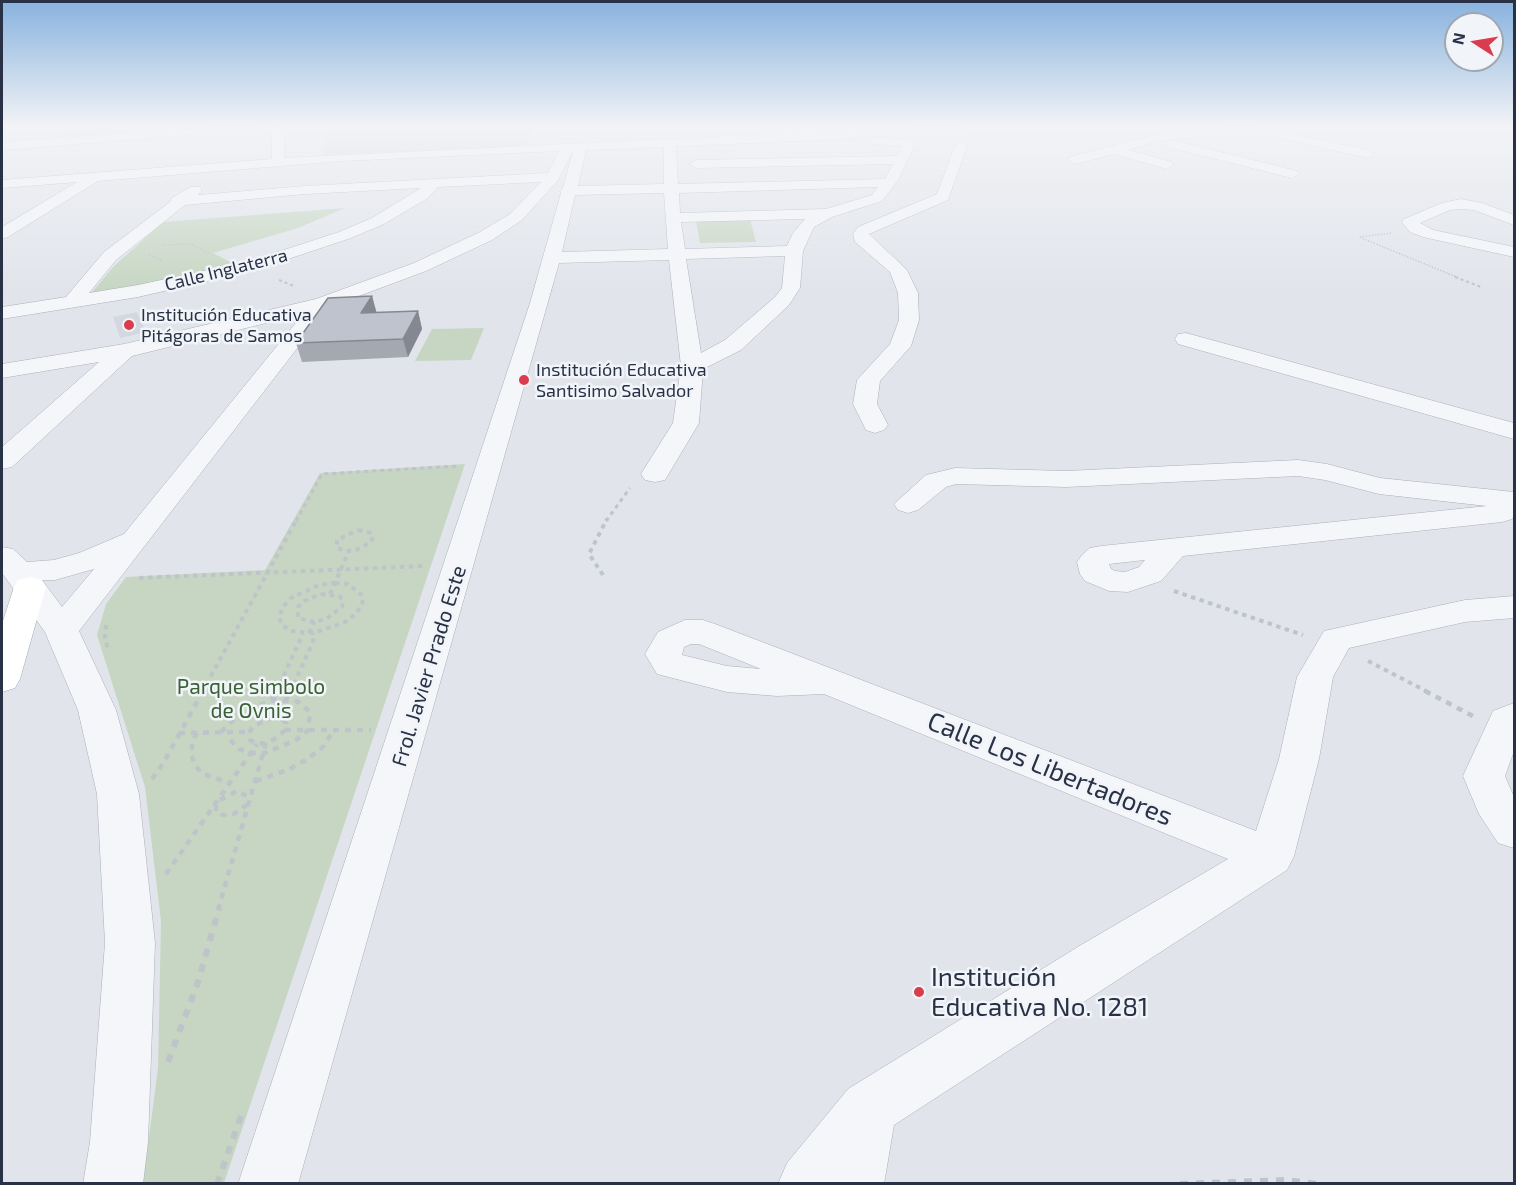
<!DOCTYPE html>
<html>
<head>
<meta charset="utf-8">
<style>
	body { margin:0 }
	#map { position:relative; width:1516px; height:1185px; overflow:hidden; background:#e1e5eb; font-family:"Exo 2",sans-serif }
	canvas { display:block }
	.frame { position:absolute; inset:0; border:3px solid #283145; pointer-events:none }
	.north { position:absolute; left:1444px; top:12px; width:60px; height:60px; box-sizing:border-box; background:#f1f4f8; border:2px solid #a1a6b0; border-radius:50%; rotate:282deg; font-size:16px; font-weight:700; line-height:24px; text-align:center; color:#283145 }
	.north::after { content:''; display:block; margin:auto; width:21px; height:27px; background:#da3c4d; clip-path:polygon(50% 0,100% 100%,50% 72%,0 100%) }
</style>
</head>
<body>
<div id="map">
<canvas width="1516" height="1185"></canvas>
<div class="frame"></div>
<div class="north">N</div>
</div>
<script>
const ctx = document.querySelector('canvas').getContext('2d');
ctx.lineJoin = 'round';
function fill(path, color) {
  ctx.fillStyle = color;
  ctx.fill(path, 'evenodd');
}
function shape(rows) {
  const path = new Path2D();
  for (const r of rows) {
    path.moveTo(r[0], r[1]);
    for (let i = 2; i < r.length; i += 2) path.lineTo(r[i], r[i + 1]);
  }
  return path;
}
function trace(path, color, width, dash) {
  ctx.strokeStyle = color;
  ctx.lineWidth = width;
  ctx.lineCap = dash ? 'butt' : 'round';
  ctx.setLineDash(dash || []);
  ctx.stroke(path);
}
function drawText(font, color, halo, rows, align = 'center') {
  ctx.font = font + ' "Exo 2",sans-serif';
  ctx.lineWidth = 5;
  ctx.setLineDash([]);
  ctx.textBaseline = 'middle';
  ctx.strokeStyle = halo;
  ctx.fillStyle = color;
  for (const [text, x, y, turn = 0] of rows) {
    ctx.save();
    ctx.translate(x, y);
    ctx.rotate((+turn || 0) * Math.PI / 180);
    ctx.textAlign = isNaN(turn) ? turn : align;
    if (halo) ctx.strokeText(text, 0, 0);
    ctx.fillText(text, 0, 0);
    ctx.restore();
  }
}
fill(shape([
	[327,127,533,127,527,147,323,155],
	[137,312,146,332,120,338,113,317]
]), '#d3d7e0');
fill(shape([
	[70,127,132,127,127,133,59,137],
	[345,208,298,228,213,253,236,265,89,296,113,267,163,222],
	[750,219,756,242,700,243,696,221],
	[484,328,471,360,415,361,432,329],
	[465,464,224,1183,143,1183,158,1068,161,921,145,787,97,635,106,604,126,577,265,570,320,473]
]), '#c6d6c2');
const minor = shape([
	[210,127,260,127,254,130,2,150,2,142,210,127],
	[272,127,284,127,284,158,910,127,965,127,959,130,826,140,676,146,678,184,885,179,893,164,696,168,689,164,696,160,897,156,902,146,872,144,870,141,876,137,906,139,912,141,914,147,898,180,882,201,832,217,814,227,803,251,800,288,789,305,741,350,703,369,699,423,665,480,655,482,645,480,641,474,673,423,681,366,669,260,559,263,298,1184,238,1184,530,303,561,193,560,191,563,188,573,151,558,180,522,220,492,240,426,271,329,307,79,631,116,710,139,794,155,943,148,1142,143,1184,83,1184,90,1142,105,943,97,794,78,710,45,632,2,573,2,547,13,549,27,562,54,560,79,553,124,534,303,314,132,356,12,467,2,469,2,447,99,362,2,378,2,364,124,344,316,299,414,263,480,232,510,214,541,182,438,187,428,198,384,224,351,238,255,270,138,297,2,319,2,307,66,297,104,252,170,202,172,198,190,187,200,187,202,190,198,195,305,186,548,173,559,151,342,161,98,181,8,237,2,239,2,227,77,182,2,188,2,180,272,159,272,127],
	[664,147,664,184,578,186,586,150,664,147],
	[878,187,872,195,826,209,680,213,679,193,878,187],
	[421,188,372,218,339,232,250,261,138,285,89,293,116,260,185,205,305,194,421,188],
	[664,193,668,249,562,252,575,195,664,193],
	[805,219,793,233,787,246,685,249,681,222,805,219],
	[785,256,782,288,775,297,725,340,701,353,686,259,785,256],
	[94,569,62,607,42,580,55,580,94,569],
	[1220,127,1260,127,1368,150,1374,154,1368,158,1245,130,1155,142,1128,150,1172,162,1174,165,1167,169,1114,154,1075,164,1068,160,1070,157,1154,135,1220,127],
	[1172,140,1297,171,1299,174,1292,178,1168,147,1168,141,1172,140],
	[961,142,967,146,948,200,869,234,907,270,918,293,919,320,911,346,880,381,877,404,888,425,884,430,875,433,866,430,853,404,857,380,890,344,899,320,898,293,890,272,855,242,853,234,858,227,937,194,955,146,961,142],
	[1461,199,1482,203,1514,215,1514,225,1474,210,1461,209,1450,210,1420,223,1433,230,1514,247,1514,257,1423,237,1410,232,1402,222,1404,219,1442,203,1461,199],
	[1186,333,1514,423,1514,439,1178,344,1175,339,1178,334,1186,333],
	[1298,460,1327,464,1380,478,1514,492,1514,516,1512,519,1502,522,1183,556,1161,581,1128,592,1109,591,1085,581,1080,574,1077,562,1082,555,1090,548,1101,546,1487,506,1379,494,1325,480,1298,476,1066,487,956,484,946,487,918,510,908,513,898,510,894,504,926,475,955,468,1066,471,1298,460],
	[1145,560,1139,567,1125,572,1115,571,1111,569,1109,564,1145,560],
	[1514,596,1514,618,1465,622,1349,648,1333,677,1319,759,1294,856,1287,870,894,1125,884,1184,778,1184,787,1163,848,1089,1081,945,1228,859,824,694,777,696,727,692,657,674,645,654,658,632,685,620,703,620,715,624,1256,831,1279,759,1297,677,1324,631,1465,600,1514,596],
	[691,644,699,644,761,669,727,666,682,655,684,647,691,644],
	[1514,703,1514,751,1505,776,1514,797,1514,848,1498,843,1479,814,1463,776,1493,711,1514,703]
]);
const major = shape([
	[30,577,42,580,46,587,20,679,15,688,2,692,2,624,14,587,18,580,30,577]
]);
trace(minor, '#aaafb9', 1);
trace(major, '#9fa8b8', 1);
trace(shape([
	[1391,233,1359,237,1459,278],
	[162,245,190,244,209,253],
	[149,255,162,261]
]), '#bfc3ca', 1.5, [1.5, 1.5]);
trace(shape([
	[1455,277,1481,287],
	[279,280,294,286]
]), '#bfc3ca', 2, [3, 3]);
trace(shape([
	[296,521,322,474,459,466],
	[606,521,630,488]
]), '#bfc3ca', 3, [4, 4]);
trace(shape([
	[358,530,371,533,373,537,371,542,356,550,347,551,337,548,337,540,358,530],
	[603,575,589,554,607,519],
	[139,578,425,566],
	[335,583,348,584,363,596,362,604,356,614,345,622,314,633,291,631,282,625,279,617,283,607,291,598,319,585,335,583],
	[1174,591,1303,635],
	[321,594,339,596,343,600,342,607,326,619,314,622,298,618,298,607,304,601,321,594],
	[330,594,349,551],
	[106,625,105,638,108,650],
	[309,633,314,622],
	[1368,661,1428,692],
	[202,692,297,519],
	[276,692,303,634],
	[290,692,313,642,314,633]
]), '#bfc3ca', 4, [4.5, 4.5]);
trace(shape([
	[1425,691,1473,716],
	[272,700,276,691],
	[286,700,290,691],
	[271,718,281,718,286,723,285,730,277,738,266,743,257,744,250,740,249,734,252,727,271,718],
	[285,730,371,730],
	[221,732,242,712,272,700,297,701,310,712,308,730,296,740,265,753,250,753,239,749,232,742,231,732],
	[179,733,249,732],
	[197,733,193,740,191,753,194,763,201,773,229,783],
	[152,779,164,762,203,691],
	[256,781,288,770,306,760,322,748,334,730],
	[220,800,237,791,251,798],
	[216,805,216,812,223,815,234,814,248,804],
	[166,874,257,744],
	[218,910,266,743]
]), '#bfc3ca', 4.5, [6, 6]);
trace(shape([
	[168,1062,198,982,219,908],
	[217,1184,241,1116],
	[1180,1184,1286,1180,1318,1184]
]), '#bfc3ca', 6, [8, 8]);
fill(minor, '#f4f6f9');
fill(major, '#fff');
fill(shape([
	[372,296,376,313,418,311,422,329,408,357,302,362,296,343]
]), '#a3a8b1');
fill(shape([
	[372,296,377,314,361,313],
	[418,311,422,329,408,357,403,339]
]), '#858890');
const building = shape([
	[372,296,361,313,418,311,403,339,296,343,328,298,372,296]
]);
fill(building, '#bec3ce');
trace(building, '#858890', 1.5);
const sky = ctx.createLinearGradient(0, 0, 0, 293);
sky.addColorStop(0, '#88b2de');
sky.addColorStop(0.43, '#f2f3f6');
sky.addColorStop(1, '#f2f3f600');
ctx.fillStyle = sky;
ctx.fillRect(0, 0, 1516, 293);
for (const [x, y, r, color] of [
	[129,325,6,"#da3c4d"],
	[524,380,6,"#da3c4d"],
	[919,992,6,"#da3c4d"]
]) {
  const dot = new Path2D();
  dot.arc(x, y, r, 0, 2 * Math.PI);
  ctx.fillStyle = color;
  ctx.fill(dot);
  trace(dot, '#f1f4f8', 2);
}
drawText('18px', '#283145', '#f1f4f8', [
	["Calle Inglaterra",226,270,-14]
]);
drawText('18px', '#283145', '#f1f4f8', [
	["Institución Educativa",141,315],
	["Pitágoras de Samos",141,336],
	["Institución Educativa",536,370],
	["Santisimo Salvador",536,391]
], 'left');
drawText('21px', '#283145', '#f1f4f8', [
	["Frol. Javier Prado Este",429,666,-73]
]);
drawText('21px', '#3a6234', '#f1f4f8', [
	["Parque simbolo",251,687],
	["de Ovnis",251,711]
]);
drawText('26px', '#283145', '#f1f4f8', [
	["Calle Los Libertadores",1050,769,22]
]);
drawText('26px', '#283145', '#f1f4f8', [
	["Institución",931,977],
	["Educativa No. 1281",931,1007]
], 'left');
</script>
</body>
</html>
